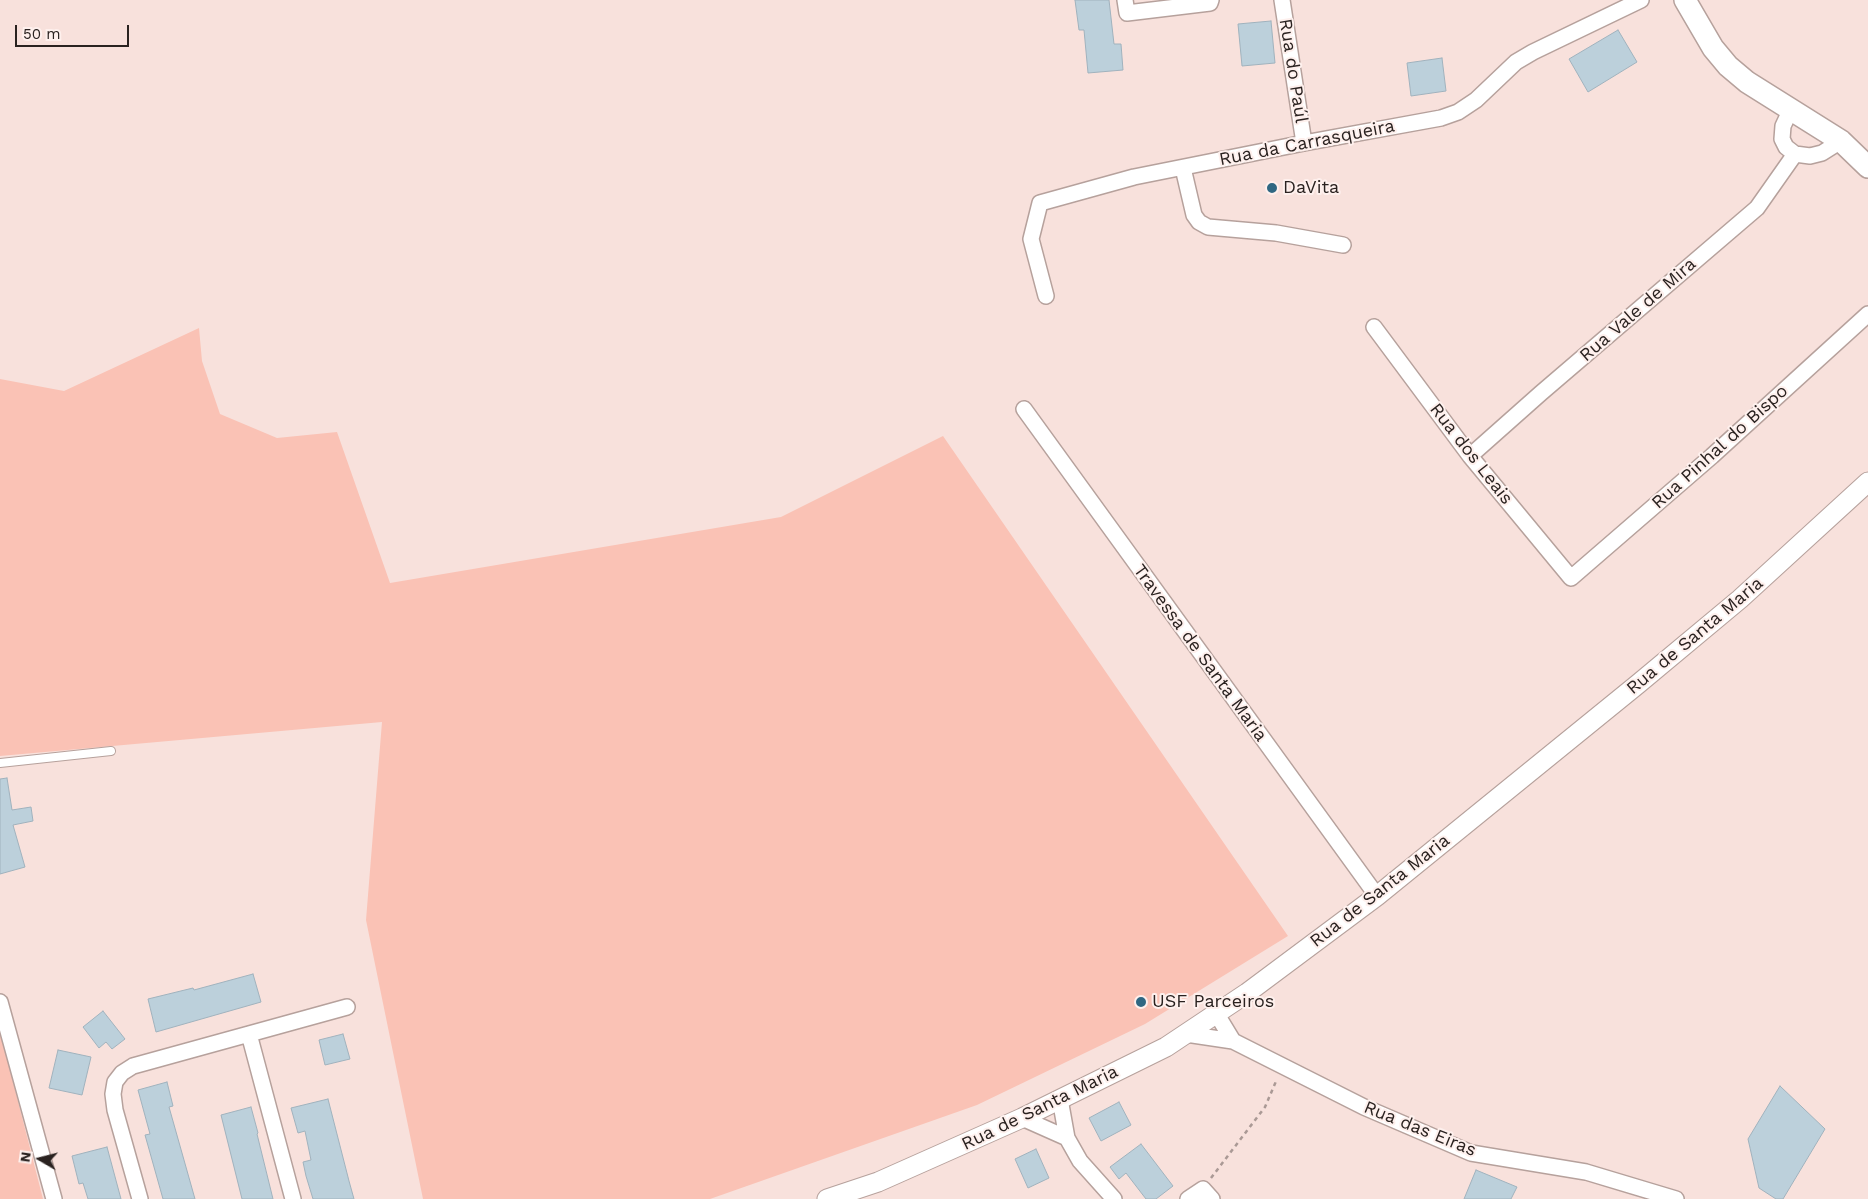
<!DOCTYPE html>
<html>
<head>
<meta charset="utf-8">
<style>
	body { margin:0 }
	#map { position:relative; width:1868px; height:1199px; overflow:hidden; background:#f8e1dc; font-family:"Work Sans",sans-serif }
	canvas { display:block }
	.north { position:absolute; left:15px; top:1134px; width:50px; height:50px; -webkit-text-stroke:4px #fef0ed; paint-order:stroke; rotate:278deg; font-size:14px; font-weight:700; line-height:20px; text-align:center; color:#2a2220 }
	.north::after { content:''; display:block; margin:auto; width:18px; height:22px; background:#2a2220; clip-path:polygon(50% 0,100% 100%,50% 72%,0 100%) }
	.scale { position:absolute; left:15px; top:25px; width:114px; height:22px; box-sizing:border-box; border:2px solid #2a2220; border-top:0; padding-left:6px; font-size:15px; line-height:18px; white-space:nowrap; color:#2a2220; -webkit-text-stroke:4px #fef0ed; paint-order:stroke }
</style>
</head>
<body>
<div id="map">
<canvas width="1868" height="1199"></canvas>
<div class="north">N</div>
<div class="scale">50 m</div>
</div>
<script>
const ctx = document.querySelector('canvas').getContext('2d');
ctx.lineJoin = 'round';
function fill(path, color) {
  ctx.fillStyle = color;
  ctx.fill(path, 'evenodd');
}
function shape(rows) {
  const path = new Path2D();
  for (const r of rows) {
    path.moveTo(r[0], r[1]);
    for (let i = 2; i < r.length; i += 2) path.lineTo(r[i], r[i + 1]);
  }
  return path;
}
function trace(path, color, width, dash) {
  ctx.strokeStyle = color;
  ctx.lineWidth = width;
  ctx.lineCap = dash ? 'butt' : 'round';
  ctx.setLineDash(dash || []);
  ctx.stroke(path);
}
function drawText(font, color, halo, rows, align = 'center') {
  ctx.font = font + ' "Work Sans",sans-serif';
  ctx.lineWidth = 4;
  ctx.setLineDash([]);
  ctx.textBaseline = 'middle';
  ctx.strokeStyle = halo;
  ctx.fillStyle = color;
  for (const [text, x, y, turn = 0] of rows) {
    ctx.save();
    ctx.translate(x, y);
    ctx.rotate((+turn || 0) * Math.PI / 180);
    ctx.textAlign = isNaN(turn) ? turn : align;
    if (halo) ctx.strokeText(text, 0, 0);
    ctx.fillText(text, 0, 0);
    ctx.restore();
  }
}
fill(shape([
	[199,328,202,361,220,414,277,438,337,432,390,583,781,517,943,436,1288,936,1145,1024,977,1105,710,1199,423,1199,366,920,382,722,0,756,0,379,64,391],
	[0,1031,43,1199,0,1199]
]), '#fac2b5');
const building = shape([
	[1075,0,1109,0,1114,44,1121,44,1123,70,1088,73,1084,30,1079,30,1075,0],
	[1271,21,1275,63,1242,66,1238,24,1271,21],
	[1618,30,1637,62,1588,92,1569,59,1618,30],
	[1442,58,1446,91,1411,96,1407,63,1442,58],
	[7,778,12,810,31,807,33,821,13,825,25,867,0,874,0,779,7,778],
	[253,974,261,1002,156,1032,148,999,193,988,194,990,253,974],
	[103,1011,125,1039,112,1049,106,1042,99,1048,83,1027,103,1011],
	[343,1034,350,1059,325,1065,319,1040,343,1034],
	[58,1050,91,1057,82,1095,49,1088,58,1050],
	[167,1082,173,1106,169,1107,195,1199,163,1199,145,1135,150,1134,138,1090,167,1082],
	[1780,1086,1825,1129,1783,1199,1776,1199,1759,1188,1748,1139,1780,1086],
	[328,1099,349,1181,354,1199,313,1199,306,1176,303,1162,311,1160,305,1131,298,1133,291,1108,328,1099],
	[1119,1102,1131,1125,1101,1141,1089,1118,1119,1102],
	[251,1107,258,1133,257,1134,273,1199,242,1199,221,1115,251,1107],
	[1141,1144,1173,1186,1156,1199,1146,1199,1126,1173,1119,1179,1110,1167,1141,1144],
	[107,1147,121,1199,88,1199,83,1183,79,1184,72,1156,107,1147],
	[1036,1149,1049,1178,1028,1188,1015,1159,1036,1149],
	[1476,1170,1517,1187,1511,1199,1464,1199,1476,1170]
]);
fill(building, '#bcd0db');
trace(building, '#a0b2bd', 1);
const service = shape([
	[0,763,111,751]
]);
const minor = shape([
	[1125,0,1127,13,1210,3,1211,0],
	[1282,0,1304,143],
	[1791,109,1783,126,1782,139,1786,147,1795,154,1810,156,1822,153,1841,141],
	[1183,168,1194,215,1199,222,1208,227,1276,233,1343,245],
	[1046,296,1031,239,1040,203,1134,177,1304,143,1441,118,1458,112,1476,100,1516,62,1533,52,1641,0],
	[1374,327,1470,456,1571,578,1712,456,1868,314],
	[1024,409,1377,896],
	[1470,456,1541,393,1757,208,1795,154],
	[0,1002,54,1199],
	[1216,1013,1233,1041],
	[249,1034,293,1199],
	[1186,1034,1233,1041,1364,1107,1471,1153,1586,1172,1676,1199],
	[1060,1099,1067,1138,1080,1161,1114,1199],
	[1022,1118,1067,1138],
	[140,1199,115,1110,113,1094,115,1082,122,1073,133,1066,347,1007],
	[1188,1199,1203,1189,1212,1199]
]);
const tertiary = shape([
	[827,1199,878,1182,1022,1118,1166,1047,1247,993,1377,896,1638,684,1740,599,1868,482]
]);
const secondary = shape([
	[1685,0,1713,48,1728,66,1747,82,1841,141,1868,167]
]);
trace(service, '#b6a19c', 10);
trace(minor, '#b6a19c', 18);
trace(tertiary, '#b6a19c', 21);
trace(secondary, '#b6a19c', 24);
trace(shape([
	[1211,1178,1265,1107,1277,1079]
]), '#aa9995', 2.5, [4, 4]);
trace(service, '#fff', 8);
trace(minor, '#fff', 15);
trace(tertiary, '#fff', 19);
trace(secondary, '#fff', 21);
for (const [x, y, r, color] of [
	[1272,188,6,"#306782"],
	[1141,1002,6,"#306782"]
]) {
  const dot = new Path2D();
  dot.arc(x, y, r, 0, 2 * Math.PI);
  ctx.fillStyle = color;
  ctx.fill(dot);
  trace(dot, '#fef0ed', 2);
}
drawText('18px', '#2a2220', '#fef0ed', [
	["Rua do Paúl",1293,71,81],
	["Rua da Carrasqueira",1307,143,-11],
	["Rua Vale de Mira",1638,310,-41],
	["Rua Pinhal do Bispo",1720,447,-42],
	["Rua dos Leais",1471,454,52],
	["Rua de Santa Maria",1695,636,-40],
	["Travessa de Santa Maria",1200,653,54],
	["Rua de Santa Maria",1380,891,-38],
	["Rua de Santa Maria",1040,1108,-26],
	["Rua das Eiras",1420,1129,22]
]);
drawText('18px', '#2a2220', '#fef0ed', [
	["DaVita",1283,188],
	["USF Parceiros",1152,1002]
], 'left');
</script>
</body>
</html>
